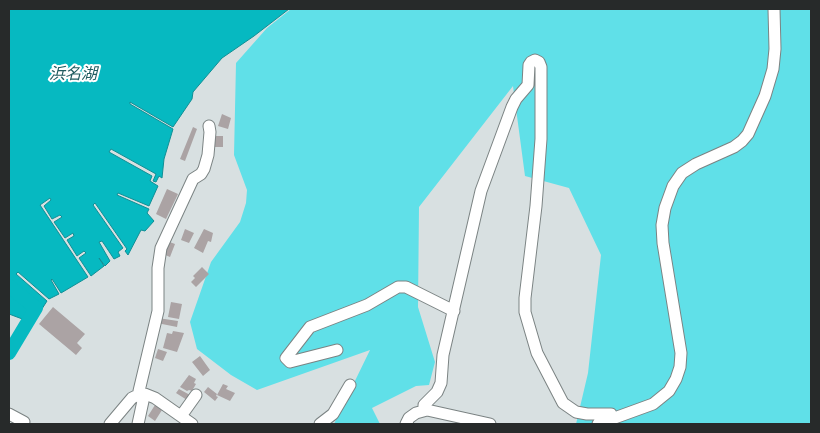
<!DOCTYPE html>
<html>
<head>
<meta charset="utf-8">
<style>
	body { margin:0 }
	#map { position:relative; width:820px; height:433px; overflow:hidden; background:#d8e0e1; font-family:"DM Sans",sans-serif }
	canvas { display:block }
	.frame { position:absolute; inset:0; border:10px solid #272a2a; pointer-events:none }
</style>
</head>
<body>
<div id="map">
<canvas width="820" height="433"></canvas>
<div class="frame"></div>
</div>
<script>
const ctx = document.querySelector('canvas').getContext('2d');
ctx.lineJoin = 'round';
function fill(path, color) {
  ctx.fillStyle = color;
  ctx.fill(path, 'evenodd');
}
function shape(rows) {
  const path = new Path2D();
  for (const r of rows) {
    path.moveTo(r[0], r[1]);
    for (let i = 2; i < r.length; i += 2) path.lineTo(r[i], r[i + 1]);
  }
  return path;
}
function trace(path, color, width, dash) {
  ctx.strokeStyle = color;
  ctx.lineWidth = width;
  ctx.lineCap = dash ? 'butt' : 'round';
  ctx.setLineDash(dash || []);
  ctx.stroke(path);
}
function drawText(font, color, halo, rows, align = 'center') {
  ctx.font = font + ' "DM Sans","Noto Sans JP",sans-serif';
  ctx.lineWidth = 4;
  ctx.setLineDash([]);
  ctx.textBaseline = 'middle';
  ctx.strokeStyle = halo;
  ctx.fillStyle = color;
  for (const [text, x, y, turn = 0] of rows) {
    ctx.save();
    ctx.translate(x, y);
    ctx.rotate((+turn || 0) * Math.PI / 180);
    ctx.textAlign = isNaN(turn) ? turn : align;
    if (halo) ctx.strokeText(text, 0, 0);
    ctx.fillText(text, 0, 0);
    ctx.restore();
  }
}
fill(shape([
	[291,9,811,9,811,424,576,424,588,373,601,255,569,188,525,176,513,86,419,207,418,307,435,362,429,385,416,386,372,408,380,424,334,424,370,350,257,390,231,375,197,349,190,322,211,262,240,222,246,203,247,190,234,155,236,63,267,28]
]), '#60e0e8');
const water = shape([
	[9,9,289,9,254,36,222,58,193,92,192,99,173,127,130,102,130,104,173,129,164,159,162,178,159,176,156,182,153,181,156,174,111,149,109,152,152,176,150,181,158,186,149,206,118,193,117,195,149,209,147,213,154,221,145,231,141,230,128,255,125,251,127,249,95,203,93,205,123,248,118,252,120,256,114,259,102,241,99,242,110,261,105,266,99,258,104,266,91,276,79,258,86,253,84,251,77,256,67,240,74,236,73,233,65,238,54,222,62,217,60,215,52,219,44,206,51,200,50,198,40,205,88,277,61,293,52,279,51,280,59,294,49,299,18,272,16,274,47,301,33,323,9,314,9,9]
]);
fill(water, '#06b9c1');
trace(water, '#108e94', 1);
trace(shape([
	[9,286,36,308,9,353]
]), '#06b9c1', 14);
fill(shape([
	[222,114,231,118,228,129,218,126],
	[193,127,197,129,185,161,180,159],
	[214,136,223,136,223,147,214,147],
	[167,189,178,194,166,219,156,214],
	[185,229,194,233,189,243,181,240],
	[204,229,213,233,211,242,208,241,203,253,194,248],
	[167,241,175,244,170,257,163,254],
	[202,267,209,274,196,287,191,282,195,278,193,276],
	[171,302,182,304,179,319,168,317],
	[53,307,85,334,77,343,82,348,76,355,39,324],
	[158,318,178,321,177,327,157,323],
	[173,331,184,333,177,352,163,348,167,333,172,334],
	[158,349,167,352,163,361,155,358],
	[200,356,210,370,203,376,192,362],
	[189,375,196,379,194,383,196,384,192,391,189,390,187,391,180,387],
	[223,384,228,386,226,389,235,393,230,401,217,395],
	[208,387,217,394,216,396,218,397,215,401,204,392],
	[179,389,190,395,187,400,176,393],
	[155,405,162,410,155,421,148,416]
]), '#aba3a4');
const minor = shape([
	[337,350,290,362,286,358,310,327,367,305,398,287,406,287,454,311],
	[140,395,139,391,158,311,158,268,161,248,193,179,201,174,204,169,208,155,210,132,209,126],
	[424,410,424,405,437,392,441,383,443,355,481,191,512,107,516,99,528,85,529,65,531,62,535,60,539,62,541,67,541,139,536,206,525,298,525,312,537,353,563,403,576,412,587,414,611,414,613,419],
	[9,414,24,422,23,424],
	[181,416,196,395],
	[110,424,132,398,138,395,145,394,155,398,192,424],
	[138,424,143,401,143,394],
	[320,424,333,414,350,385],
	[406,424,409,418,416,413,427,410,490,424],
	[598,424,653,404,669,391,676,379,680,367,681,353,663,243,662,225,665,208,673,186,682,173,696,164,734,147,742,141,748,134,765,96,773,69,775,49,774,9]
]);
trace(minor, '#7b8383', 13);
trace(minor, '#fff', 11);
drawText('italic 16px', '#215c60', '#fff', [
	["浜名湖",73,75]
]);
</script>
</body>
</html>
